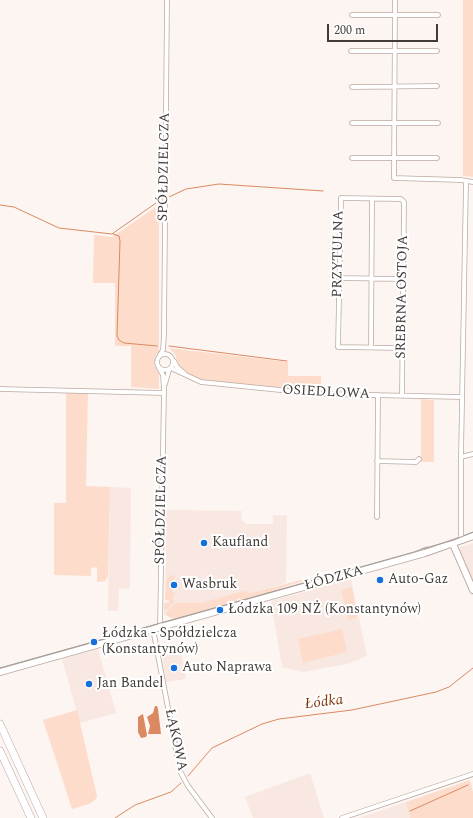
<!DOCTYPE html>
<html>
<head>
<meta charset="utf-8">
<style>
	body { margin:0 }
	#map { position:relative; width:473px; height:818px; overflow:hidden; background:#fcf5f1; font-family:Spectral,serif }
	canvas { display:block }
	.scale { position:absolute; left:327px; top:24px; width:111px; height:18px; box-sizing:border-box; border:2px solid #423b38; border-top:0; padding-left:5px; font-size:12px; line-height:14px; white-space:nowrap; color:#423b38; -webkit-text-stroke:3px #fff; paint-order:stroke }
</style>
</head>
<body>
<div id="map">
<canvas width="473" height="818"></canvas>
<div class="scale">200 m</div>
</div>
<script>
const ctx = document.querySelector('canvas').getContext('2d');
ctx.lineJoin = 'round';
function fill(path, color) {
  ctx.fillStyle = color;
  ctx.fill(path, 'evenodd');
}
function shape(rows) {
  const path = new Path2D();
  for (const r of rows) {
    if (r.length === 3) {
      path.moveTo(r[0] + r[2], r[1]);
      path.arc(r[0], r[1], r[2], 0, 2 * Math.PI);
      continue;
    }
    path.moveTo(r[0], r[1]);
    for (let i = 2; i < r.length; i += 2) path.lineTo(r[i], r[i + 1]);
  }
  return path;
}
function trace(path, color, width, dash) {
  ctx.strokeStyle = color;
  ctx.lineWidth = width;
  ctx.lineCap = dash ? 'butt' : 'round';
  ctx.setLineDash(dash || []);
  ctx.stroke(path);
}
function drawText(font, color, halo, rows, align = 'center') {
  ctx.font = font + ' Spectral,serif';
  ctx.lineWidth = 4;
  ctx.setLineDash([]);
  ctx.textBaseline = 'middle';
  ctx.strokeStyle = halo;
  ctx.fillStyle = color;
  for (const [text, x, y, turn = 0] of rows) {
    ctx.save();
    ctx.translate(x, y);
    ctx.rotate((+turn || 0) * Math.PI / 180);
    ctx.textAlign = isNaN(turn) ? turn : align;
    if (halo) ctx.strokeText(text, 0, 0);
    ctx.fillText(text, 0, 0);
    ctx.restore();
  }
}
fill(shape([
	[110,487,131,488,130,589,119,588,118,611,108,611],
	[165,510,242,511,241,519,246,524,273,524,273,515,287,515,286,583,172,617,167,616,164,614,164,603,169,603,169,601,165,600,166,549],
	[473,543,473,585,458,548],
	[351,579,367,656,347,664,303,672,282,667,271,601],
	[98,649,116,713,80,723,62,659],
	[181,652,186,679,166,682,162,656],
	[310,773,324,818,253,818,245,797],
	[406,802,410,818,358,818]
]), '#f8e8e1');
fill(shape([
	[463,0,473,0,473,177,463,176],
	[159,205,159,352,155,356,154,365,159,373,159,389,131,387,131,346,115,346,115,283,93,283,94,235,112,237],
	[169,348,288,362,288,376,321,376,321,392,199,380,180,368,175,354],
	[66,393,88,393,86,486,110,487,108,576,105,581,100,582,97,582,97,567,91,568,91,576,54,575,54,503,66,503],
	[421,399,434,400,434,462,421,462],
	[177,575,172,581,172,591,176,595,174,595,173,600,176,601,164,611,164,603,169,602,169,600,165,600,166,580,170,576],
	[309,578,309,579,267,593,240,600,239,598,237,599,237,601,173,619,164,614,176,603,201,603,244,591,247,591,247,594],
	[352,587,357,618,349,620,341,590],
	[342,629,347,652,303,663,298,639],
	[77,710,97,796,95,800,89,804,72,809,43,720],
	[470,780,473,792,473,818,410,818,406,802]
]), '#fddccc');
fill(shape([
	[155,706,157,706,158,709,161,734,148,734,150,726,147,717,153,713],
	[143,714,147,735,146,737,141,738,138,732,138,717]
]), '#da8962');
trace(shape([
	[169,197,186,189,219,184,323,191],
	[0,205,14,207,59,228,112,234,156,203],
	[113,234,119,236,120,241,117,336,119,340,124,343,157,346],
	[169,346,287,361],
	[188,776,212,748,262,724,279,719,352,710,436,692,449,687,473,668],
	[410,811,468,785],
	[115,818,135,805,171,792,181,783]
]), '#da8962', 1);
const street = shape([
	[395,0,394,178,461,180,473,182],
	[352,15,438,15],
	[351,51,437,51],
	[352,87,437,86],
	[352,123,438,123],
	[352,158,437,158],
	[339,278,403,279],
	[371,347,372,199],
	[165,362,8],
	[160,355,163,350,164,334,167,0],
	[174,361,177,367,185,374],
	[159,368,163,375,164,390,160,627],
	[171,368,201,382,290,391,324,394,462,397],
	[165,384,169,370],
	[0,389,164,393],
	[402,396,404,202,401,199,341,198,338,347,402,348],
	[461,457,473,454],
	[377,461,416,462,419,459],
	[377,517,378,395],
	[462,541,461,534,461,457,466,182],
	[153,629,180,771,188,786,212,818],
	[342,818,473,774]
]);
const secondary = shape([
	[453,544,473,590],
	[0,672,425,553,473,536]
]);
const highway = shape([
	[0,724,43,818],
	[0,751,31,818]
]);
trace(street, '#bbaaa2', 5.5);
trace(secondary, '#bbaaa2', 8);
trace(highway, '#bbaaa2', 8);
trace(street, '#fff', 4);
trace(secondary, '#fff', 6);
trace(highway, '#fff', 7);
trace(shape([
	[422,549,454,540,473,532],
	[0,668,414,552,427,547]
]), '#a49d99', 1);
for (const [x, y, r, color] of [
	[204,543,4,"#1670da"],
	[380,580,4,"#1670da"],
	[174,585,4,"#1670da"],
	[220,610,4,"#1670da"],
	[94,642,4,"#1670da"],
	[174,668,4,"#1670da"],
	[89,684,4,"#1670da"]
]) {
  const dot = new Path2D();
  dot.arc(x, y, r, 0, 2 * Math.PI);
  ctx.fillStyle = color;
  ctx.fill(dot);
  trace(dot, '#fff', 1.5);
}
drawText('14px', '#423b38', '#fff', [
	["SPÓŁDZIELCZA",165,167,-89],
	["PRZYTULNA",339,254,-89],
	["SREBRNA OSTOJA",403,297,-89],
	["OSIEDLOWA",326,393,3],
	["SPÓŁDZIELCZA",162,510,-89],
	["ŁÓDZKA",334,579,-15],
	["ŁĄKOWA",175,740,78]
]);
drawText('14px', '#423b38', '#fff', [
	["Kaufland",212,543],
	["Auto-Gaz",388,580],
	["Wasbruk",182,585],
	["Łódzka 109 NŻ (Konstantynów)",228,610],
	["Łódzka - Spółdzielcza",102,634],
	["(Konstantynów)",102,650],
	["Auto Naprawa",182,668],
	["Jan Bandel",97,684]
], 'left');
drawText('italic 15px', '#80370a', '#fff', [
	["Łódka",324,703,-7]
]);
</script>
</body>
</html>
